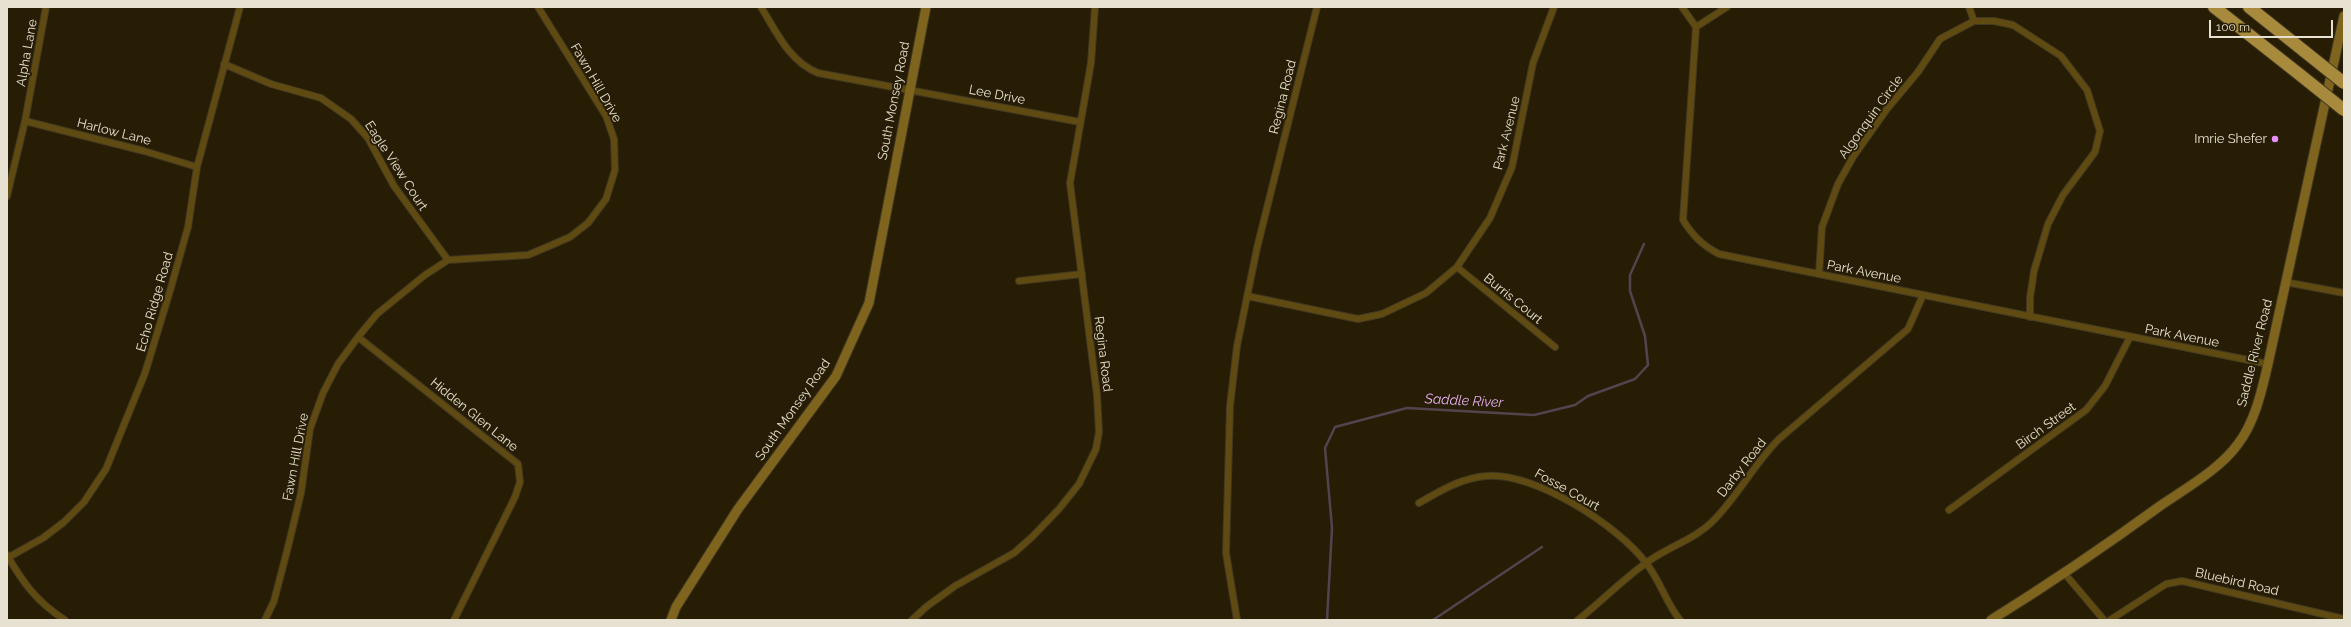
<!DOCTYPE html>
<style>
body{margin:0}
#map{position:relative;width:2351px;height:627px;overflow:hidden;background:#271d05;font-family:Raleway,sans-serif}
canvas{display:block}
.frame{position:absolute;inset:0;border:8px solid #e7e1d2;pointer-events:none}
.scale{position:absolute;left:2209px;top:20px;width:124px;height:18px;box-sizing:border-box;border:2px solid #e7e1d2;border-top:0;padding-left:5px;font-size:12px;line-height:14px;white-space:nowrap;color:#e7e1d2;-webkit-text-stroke:3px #271d05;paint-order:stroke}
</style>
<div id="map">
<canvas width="2351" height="627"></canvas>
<div class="frame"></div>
<div class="scale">100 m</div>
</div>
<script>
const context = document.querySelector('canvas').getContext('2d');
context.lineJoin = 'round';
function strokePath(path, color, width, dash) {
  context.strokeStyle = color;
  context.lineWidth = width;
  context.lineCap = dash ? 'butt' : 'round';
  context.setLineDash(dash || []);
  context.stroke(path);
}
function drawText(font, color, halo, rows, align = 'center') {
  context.font = font + ' Raleway,sans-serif';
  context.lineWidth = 4;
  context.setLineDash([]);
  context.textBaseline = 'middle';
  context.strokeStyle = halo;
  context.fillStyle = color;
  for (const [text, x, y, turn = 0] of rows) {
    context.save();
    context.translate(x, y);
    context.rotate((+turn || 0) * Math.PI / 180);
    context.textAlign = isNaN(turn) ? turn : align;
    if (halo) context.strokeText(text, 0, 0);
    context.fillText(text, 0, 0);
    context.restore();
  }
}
const stream = new Path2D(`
 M1327,620l5,-92 -7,-80 10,-21 72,-19 127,7 41,-10 13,-9 47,-17 13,-14 -3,-29 -15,-45v-16l14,-31
 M1433,620l109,-73`);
const street = new Path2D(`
 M761,7c16,26 28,54 57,66l262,49
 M1682,7l14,20 -13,193c10,16 19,25 36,34l549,110
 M1969,7l5,14
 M1696,27l31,-20
 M224,64l47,20 50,14 30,21 17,19 26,48 54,74
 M25,121l119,30 53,16
 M7,196l18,-75 21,-114
 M1457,267l98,80
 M1819,274l3,-47 16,-43 15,-27 34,-48 31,-37 22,-33 34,-18h20l19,4 48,31 26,34 13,41 -5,21 -32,43 -15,29 -14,47 -4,27v19
 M1019,281l63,-7
 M2285,282l59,11
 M1247,296l111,23 24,-5 44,-21 31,-26 33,-49 22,-51 21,-104 21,-56
 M358,337l160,127 2,18 -5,15 -61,123
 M1419,503c21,-12 42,-25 67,-27 47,-5 133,50 160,87 14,17 20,40 34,57
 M1949,510l137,-100 19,-24 25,-49
 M7,555c16,28 30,47 58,65
 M9,557l34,-19 21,-16 20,-20 22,-33 39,-96 25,-82 18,-64 9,-60 43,-160
 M2065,574l39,46
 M265,620l9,-19 13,-50 14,-58 9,-64 13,-36 15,-29 20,-27 19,-23 48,-39 23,-15 80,-5 19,-8 23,-10 18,-14 18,-24 9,-29 -1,-31 -8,-23 -68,-109
 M912,620l14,-13 29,-21 59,-33 18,-16 27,-28 20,-25 17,-35 3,-17 -2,-37 -27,-212 21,-120 4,-56
 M1237,620l-11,-67 4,-147 7,-60 20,-98 60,-241
 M1578,620c23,-18 44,-40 68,-57 21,-16 48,-23 67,-42 25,-25 41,-57 66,-82l129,-110 15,-34
 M2110,620l56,-36 16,-3 162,38`);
const secondary = new Path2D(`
 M671,620l5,-13 62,-98 98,-133 33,-73 57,-296
 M1991,620c58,-36 114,-74 169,-114 26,-18 59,-36 78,-62 17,-22 24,-54 30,-80l76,-348`);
const highway = new Path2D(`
 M2214,7l85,67
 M2249,7l55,44`);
const highwayBridge = new Path2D(`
 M2304,51l40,32
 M2299,74l45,36`);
const markers = [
 [2275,139,4,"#e98efe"]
];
const streetNames = [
 ["Alpha Lane",27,53,-80],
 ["Fawn Hill Drive",596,83,60],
 ["Lee Drive",997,95,11],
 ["Regina Road",1283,97,-76],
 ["South Monsey Road",894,101,-79],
 ["Algonquin Circle",1871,117,-54],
 ["Harlow Lane",114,132,14],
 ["Park Avenue",1507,133,-76],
 ["Eagle View Court",396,166,57],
 ["Park Avenue",1864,272,11],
 ["Burris Court",1513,299,39],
 ["Echo Ridge Road",155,302,-74],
 ["Park Avenue",2182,336,11],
 ["Saddle River Road",2255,353,-76],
 ["Regina Road",1103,354,83],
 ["South Monsey Road",793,410,-55],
 ["Hidden Glen Lane",474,415,39],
 ["Birch Street",2046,426,-36],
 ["Fawn Hill Drive",296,457,-79],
 ["Darby Road",1742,468,-52],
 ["Fosse Court",1567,490,29],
 ["Bluebird Road",2237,582,13]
];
const poiNames = [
 ["Imrie Shefer",2267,139]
];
const waterNames = [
 ["Saddle River",1464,401,3]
];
strokePath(stream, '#51444f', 2.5);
strokePath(street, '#423822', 8);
strokePath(secondary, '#423822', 11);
strokePath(highway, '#423822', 14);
strokePath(street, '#5f4b12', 6);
strokePath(secondary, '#7e641d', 9);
strokePath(highway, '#a88a3d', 12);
strokePath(highwayBridge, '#423822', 14, []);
strokePath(highwayBridge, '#a88a3d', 12);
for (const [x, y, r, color] of markers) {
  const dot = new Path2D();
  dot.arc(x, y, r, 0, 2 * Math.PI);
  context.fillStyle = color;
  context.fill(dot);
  strokePath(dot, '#271d05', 1.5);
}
drawText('13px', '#e7e1d2', '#271d05', streetNames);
drawText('13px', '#e7e1d2', '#271d05', poiNames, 'right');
drawText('italic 14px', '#e8b0f5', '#271d05', waterNames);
</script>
